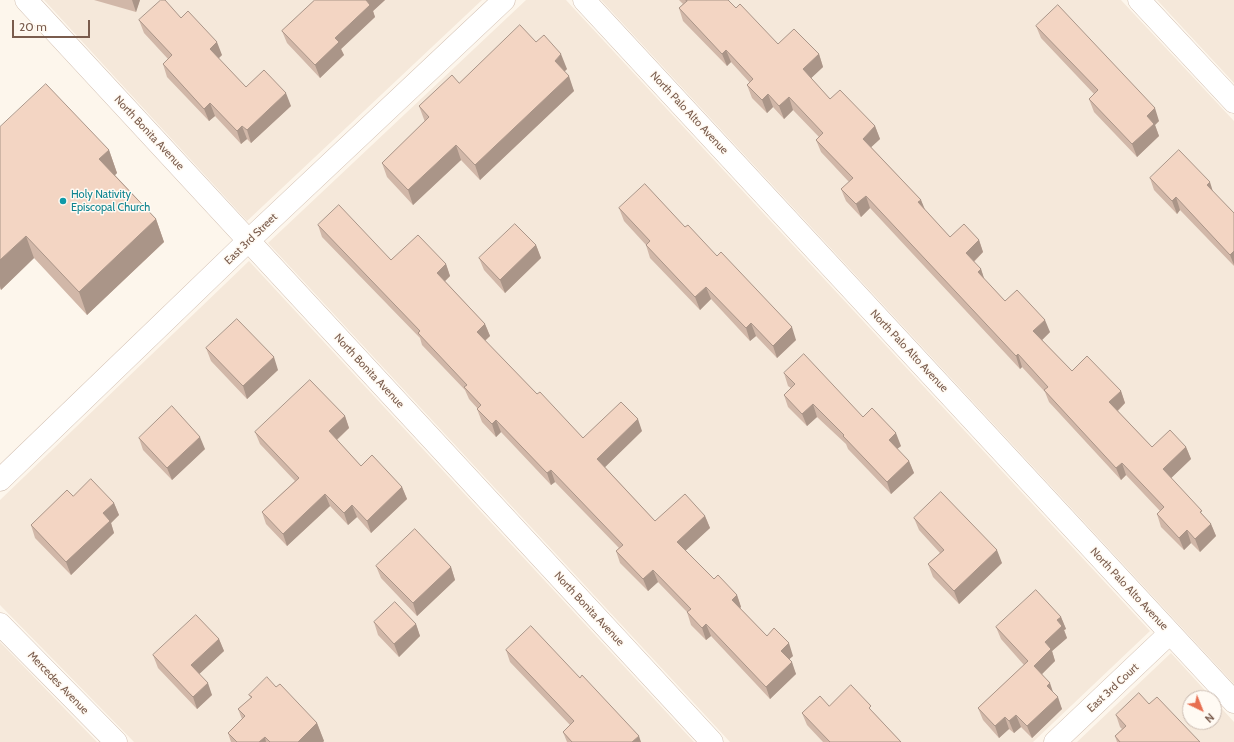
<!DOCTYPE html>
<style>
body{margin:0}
#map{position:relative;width:1234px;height:742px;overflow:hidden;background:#fdf6ec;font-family:Cabin,sans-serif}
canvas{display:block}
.north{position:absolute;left:1182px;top:690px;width:40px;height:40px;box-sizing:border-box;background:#fffaf3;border:1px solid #cabbb1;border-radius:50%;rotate:137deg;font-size:11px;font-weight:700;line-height:16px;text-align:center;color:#7a5c4d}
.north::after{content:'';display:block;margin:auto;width:14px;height:18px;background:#e76f51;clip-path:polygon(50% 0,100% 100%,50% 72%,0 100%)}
.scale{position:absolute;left:12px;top:20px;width:78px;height:18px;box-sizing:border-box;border:2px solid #7a5c4d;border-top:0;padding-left:5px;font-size:12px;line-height:14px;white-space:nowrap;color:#7a5c4d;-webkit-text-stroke:3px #fffaf3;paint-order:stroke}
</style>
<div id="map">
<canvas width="1234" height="742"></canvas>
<div class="north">N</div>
<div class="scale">20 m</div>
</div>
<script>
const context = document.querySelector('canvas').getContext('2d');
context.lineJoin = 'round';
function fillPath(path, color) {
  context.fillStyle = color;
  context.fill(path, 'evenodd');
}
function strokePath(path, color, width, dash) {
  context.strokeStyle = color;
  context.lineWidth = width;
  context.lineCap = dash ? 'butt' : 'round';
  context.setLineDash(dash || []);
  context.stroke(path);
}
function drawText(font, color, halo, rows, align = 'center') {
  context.font = font + ' Cabin,sans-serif';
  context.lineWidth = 3;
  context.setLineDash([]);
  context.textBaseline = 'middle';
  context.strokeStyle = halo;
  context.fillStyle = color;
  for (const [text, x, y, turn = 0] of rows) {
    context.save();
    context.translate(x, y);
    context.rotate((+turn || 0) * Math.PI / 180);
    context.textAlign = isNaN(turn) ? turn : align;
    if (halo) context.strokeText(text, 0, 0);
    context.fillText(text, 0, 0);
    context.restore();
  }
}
const residential = new Path2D(`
 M44,0h438l-235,221z
 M526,0h40l584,631 -117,111h-303l-462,-499z
 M601,0h520l113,121v563z
 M1157,0h77v83z
 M249,261l445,481h-560l-134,-137v-105z
 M0,642l97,100h-97z
 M1171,653l41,45h-22v24h24v-22l20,22v20h-157z`);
const street = new Path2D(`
 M26,0l686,742
 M584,0l650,702
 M1139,0l95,102
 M0,480l248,-239 256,-241
 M0,624l116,118
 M1055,742l115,-109`);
const wall = new Path2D(`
 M94,0h46l-4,12z
 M315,0h70l-12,11 2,6 -34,32 3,6 -24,23 -33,-35 -5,-12z
 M679,0h49l8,8 42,36 41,10 4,13 -12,11 19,21 45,27 5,13 -9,8 50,53 3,9 26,28 29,3 4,12 -9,10 7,7 3,10 21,22 45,31 -8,8 30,31 49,20 4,12 -7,8 34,36h34l5,12 -20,19 40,46 5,12 -16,16 -9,-9 -7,7 -23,-23 -4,-13 3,-3 -34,-36 -5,5 -72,-78 -4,-10 -23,-25 -2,2 -150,-161 -9,9 -15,-16 -5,-12 8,-7 -28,-30 -5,-12 3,-3 -26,-27 -9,9 -11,-12 -6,6 -15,-15 -5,-13 3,-2 -19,-21 -4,4 -44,-45 -4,-13 4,-4z
 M181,18l41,37 -4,3 28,29 45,19 -40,37 -4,-4 -6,5 -26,-28 -6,5 -42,-44 -4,-13 5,-5 -24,-26 -5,-13z
 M1036,26l123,95 -4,4 4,11 -22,21 -43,-45 -5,-13 5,-5 -53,-56z
 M536,42l31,27 -3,2 10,20 -94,89 -19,-20 -48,45 -26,-28 -5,-14 43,-41 -6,-16 40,-23z
 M0,127l109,23 8,23 -2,2 41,44 8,23 -77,73 -53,-57 -33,32 -1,-2z
 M1150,178l63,14 21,21v53l-54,-56 -3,4 -23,-24z
 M619,208l66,19 111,113 -19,18 -21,-22 -6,5 -39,-42 -11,11 -50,-52 -4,-13 -22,-24z
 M318,225l73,35 55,4 4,12 -5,5 40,43 5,12 -5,5 52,53 46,44 59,-7 -37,36 50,54 50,-5 5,12 -25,22 29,29 23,16 4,12 -1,1 27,28 26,20 -4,3 7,15 -26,25 -59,-63 -5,4 -15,-15 -4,-13 -29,-30 -10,9 -28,-28 -4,-12 3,-3 -64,-66 -4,3 -50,-53 -5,5 -14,-15 -5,-13h1l-9,-10 -4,-9 -43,-45 -2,-7 -98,-101z
 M536,245l5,13 -36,35 -21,-23 -5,-12z
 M206,348l72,22 -31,29 -36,-38z
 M784,373l79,44 38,29 -4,3 12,12 5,12 -23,21 -43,-45 -2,-5 -29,-27 -10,9 -19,-19 -4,-12 7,-7 -3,-2z
 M345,416l4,12 -12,12 24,26 41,21 5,12 -36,34 -14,-16 -9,8 -18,-19 -43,40 -21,-22 -4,-12 33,-31 -35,-37 -5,-12z
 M139,438l66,11 -33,31 -29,-30z
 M73,496l41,7 5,12 -8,8 3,10 -43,42 -36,-37 -4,-13z
 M914,518l88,45 -43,41 -26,-27 -5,-13 12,-11 -21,-23z
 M376,566l75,1 4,13 -38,36 -36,-38z
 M1061,617l5,12 -2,1 3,8 -15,13 3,10 -13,13 11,18 9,17 -30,29 -11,-11 -7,6 -5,-4 -10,9 -16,-18 -5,-12 46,-43 -23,-26 -5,-12z
 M374,622l42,2 4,12 -21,21 -21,-22z
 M219,639l5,12 -25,23 13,21 -15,14 -39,-41 -5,-13z
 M506,650l135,92h-74l-4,-10 7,-7 -60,-63z
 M276,687l41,36 7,18 -1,1h-92l-3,-9 14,-14 -4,-10 13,-11 -2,-3z
 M1149,704l51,38h-83l-2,-6 7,-7 -2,-2 -4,-12z
 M829,706l44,6 28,30h-78l-16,-17 -5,-12z`);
const shadedWall = new Path2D(`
 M132,0h8l-4,12z
 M366,0h19l-12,11 2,6 -34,32 3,6 -24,23 -5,-13 20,-27z
 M217,42l5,13 -7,7 -5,-13z
 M726,50l5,12 -4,4 -5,-12z
 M561,54l6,15 -7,7 -5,-15z
 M819,54l4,13 -16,15 -4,-13z
 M569,76l5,15 -94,89 -5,-15z
 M286,93l5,13 -40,37 -4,-13z
 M768,94l5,13 -6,6 -5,-13z
 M789,97l4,13 -9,9 -5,-13z
 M210,103l5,13 -6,5 -5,-12z
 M1155,108l4,13 -4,4 4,11 -22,21 -5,-13 15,-28z
 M242,126l5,13 -6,5 -4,-13z
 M875,126l5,13 -13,12 -4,-12z
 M456,145l5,15 -48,45 -5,-15z
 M109,150l8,23 -9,9 -9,-23z
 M1210,182l4,13 -7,-10z
 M866,196l4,12 -9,9 -5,-13z
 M1176,197l4,13 -3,4 -5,-13z
 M921,200l5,12 -8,-10z
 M156,219l8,23 -77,73 -8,-23z
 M26,236l8,22 -33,32 -1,-4v-26z
 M979,240l4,12 -13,13 -4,-12z
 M536,245l5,13 -36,35 -5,-13z
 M1234,251v14l-4,-10z
 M446,264l4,12 -9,9 -4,-12z
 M981,269l4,12 -7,-9z
 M706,287l5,12 -11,11 -5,-13z
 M1045,320l5,12 -12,12 -5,-13z
 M751,323l5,13 -6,5 -4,-13z
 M485,324l5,12 -9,8 -4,-12z
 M792,327l4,13 -19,18 -4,-12z
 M1018,354l4,13 -2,2 -4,-13z
 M274,357l4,13 -31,29 -4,-13z
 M1121,391l4,12 -11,11 -5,-12z
 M813,404l4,13 -10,9 -5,-12z
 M345,416l4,12 -16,15 -4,-12z
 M638,419l4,12 -41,40 -4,-12z
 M496,420l5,12 -5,5 -4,-13z
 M896,433l5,13 -8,6 -4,-12z
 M200,437l5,12 -33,31 -5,-12z
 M1186,447l5,12 -24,23 -4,-13z
 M909,461l5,12 -23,21 -4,-12z
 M1122,463l4,12 -5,5 -5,-12z
 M551,470l4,12 -4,3 -4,-12z
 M402,487l5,12 -36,34 -4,-12z
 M325,494l5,12 -43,40 -4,-12z
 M114,503l5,12 -8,8 3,10 -43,42 -5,-13 37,-49z
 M352,505l5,12 -9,8 -4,-12z
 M705,516l5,12 -28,26 -5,-12z
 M1211,524l5,12 -16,16 -5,-13z
 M1187,530l4,13 -7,7 -5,-12z
 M997,550l5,13 -43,41 -5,-13z
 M451,567l4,13 -38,36 -4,-13z
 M653,570l5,12 -10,9 -5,-12z
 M737,595l4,12 -5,5 -4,-12z
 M1061,617l5,12 -2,1 3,8 -15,13 3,10 -17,17 -4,-12 11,-24 12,-22z
 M416,624l4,12 -21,21 -5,-13z
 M706,624l5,12 -5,4 -4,-12z
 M219,639l5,12 -29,27 -4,-13z
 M789,643l4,13 -8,7 -4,-12z
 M792,662l4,12 -26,25 -4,-12z
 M208,683l4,12 -15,14 -4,-12z
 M1050,683l4,12 -7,-9z
 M1058,697l4,12 -30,29 -5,-12z
 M1016,715l5,12 -7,6 -5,-12z
 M1005,717l4,12 -10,9 -4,-12z
 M317,723l7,18 -1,1h-25z
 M639,736l2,6h-9z
 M265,737l1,5h-7z`);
const building = new Path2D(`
 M161,0h4l16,18 7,-7 29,31 -7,7 36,38 18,-17 22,23 -39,37 -5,-4 -5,5 -27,-28 -6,6 -41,-45 9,-9 -33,-35z
 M315,0h52h-1l4,5 -35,33 4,4 -24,23 -33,-34z
 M686,0h42l8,8 4,-4 38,40 16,-15 25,25 -16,15 27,30 10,-9 35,36 -12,13 58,61 -3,2 32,35 14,-13 15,16 -13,13 15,16 -3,3 27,29 12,-11 28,30 -12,11 39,40 15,-15 34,35 -12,11 43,45 18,-17 16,17 -23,22 39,42 -2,1 11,12 -16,15 -8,-9 -8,8 -22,-24 7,-7 -42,-44 -6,5 -72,-78 4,-3 -30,-33 -2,2 -150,-160 -10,8 -15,-15 12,-11 -37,-38 7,-7 -34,-36 -10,9 -11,-12 -6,6 -15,-15 6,-6 -27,-29 -4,4 -43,-46 8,-7z
 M1058,5l97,103 -8,8 7,8 -22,20 -43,-45 9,-9 -62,-64z
 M520,25l16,17 8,-7 17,19 -6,7 14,15 -94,89 -19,-20 -48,45 -26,-27 47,-46 -10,-11 33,-31 7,8z
 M46,84l63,66 -10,9 57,60 -77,73 -53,-56 -26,24v-133z
 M1179,150l31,32 -3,3 27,28v38l-4,4 -54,-58 -4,4 -22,-23z
 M645,184l40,43 3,-2 29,31 4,-4 71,75 -19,19 -22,-23 -5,5 -40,-41 -11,10 -49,-52 4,-4 -31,-33z
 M339,205l52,55 27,-25 28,29 -9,9 48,51 -8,8 60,62 3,-2 43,46 38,-36 17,17 -41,40 58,62 30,-27 20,22 -28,26 37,37 4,-4 19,20 -5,5 35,36 7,-8 15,15 -8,8 11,11 -26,25 -60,-63 -4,4 -15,-16 4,-3 -38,-39 -10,9 -27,-28 7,-6 -72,-75 -4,3 -51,-53 -4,4 -15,-15 4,-4 -17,-18 3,-2 -49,-52 2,-2 -102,-106z
 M515,224l21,21 -36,35 -21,-22z
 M237,319l37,38 -31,29 -37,-38z
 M804,354l59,63 9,-9 24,25 -7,7 20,21 -22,21 -44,-46 1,-1 -31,-31 -11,10 -18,-19 11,-11 -11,-11z
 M310,380l35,36 -16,15 32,35 11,-11 30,32 -35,34 -15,-16 -8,8 -19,-19 -42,40 -21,-22 37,-34 -44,-46z
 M172,406l28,31 -33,31 -28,-30z
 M91,479l23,24 -11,10 7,8 -44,41 -35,-37 36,-35 6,6z
 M941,492l56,58 -43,41 -26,-27 16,-14 -30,-32z
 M415,529l36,38 -38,36 -37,-37z
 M1036,590l25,27 -4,3 5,6 -17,16 6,7 -17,17 16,17 -3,3 11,11 -31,29 -11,-11 -7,6 -4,-4 -10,9 -17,-18 50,-47 -32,-34z
 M395,602l21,22 -22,20 -20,-22z
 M196,615l23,24 -28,26 17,18 -15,14 -40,-42z
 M531,626l49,52 2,-3 57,61 -7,6h-60l-9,-10 11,-11 -68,-71z
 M267,677l9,10 4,-3 37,39 -19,19h-28l-5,-5 -6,5h-22l-9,-9 17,-17 -7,-7 14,-12 -3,-2z
 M851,685l20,21 -2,2 32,34h-71l-28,-29 18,-17 9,10z
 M1139,693l10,11 8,-7 43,45h-80l-5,-6 11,-10 -10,-11z`);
const markers = [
 [63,201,4,"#0f9aa8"]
];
const streetNames = [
 ["North Palo Alto Avenue",689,113,47],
 ["North Bonita Avenue",149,133,47],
 ["East 3rd Street",251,239,-44],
 ["North Palo Alto Avenue",909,351,47],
 ["North Bonita Avenue",369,371,47],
 ["North Palo Alto Avenue",1129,589,47],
 ["North Bonita Avenue",589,609,47],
 ["Mercedes Avenue",58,683,46],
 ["East 3rd Court",1113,688,-43]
];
const cultureNames = [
 ["Holy Nativity",71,195],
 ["Episcopal Church",71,208]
];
fillPath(residential, '#f5e8da');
strokePath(street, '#d1beb0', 23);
strokePath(street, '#fff', 22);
fillPath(wall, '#d1b7a8');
fillPath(shadedWall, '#aa9588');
fillPath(building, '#f3d5c3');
strokePath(building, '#aa9588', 1);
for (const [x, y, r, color] of markers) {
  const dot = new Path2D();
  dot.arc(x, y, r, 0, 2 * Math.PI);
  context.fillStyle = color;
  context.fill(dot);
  strokePath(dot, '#fffaf3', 1.5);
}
drawText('11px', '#7a5c4d', '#fffaf3', streetNames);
drawText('11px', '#0d838f', '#fffaf3', cultureNames, 'left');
</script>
